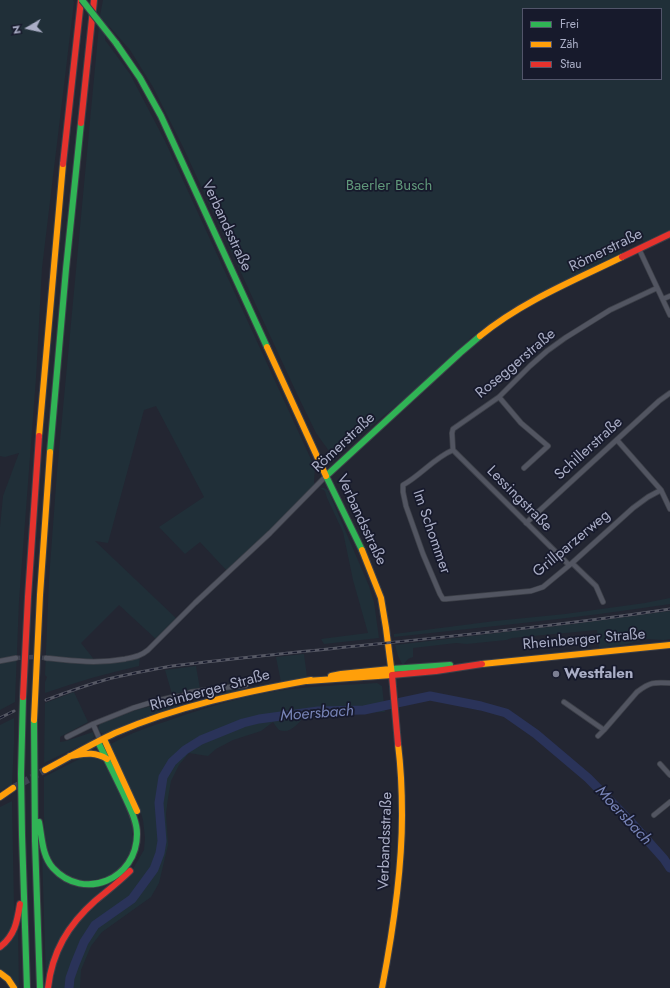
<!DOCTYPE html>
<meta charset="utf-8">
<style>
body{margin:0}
#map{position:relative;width:670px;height:988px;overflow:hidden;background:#232632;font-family:Jost,sans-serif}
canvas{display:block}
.legend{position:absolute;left:522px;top:8px;width:140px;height:72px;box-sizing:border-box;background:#171a2c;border:1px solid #52556a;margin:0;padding:5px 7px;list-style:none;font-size:12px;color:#aaaec6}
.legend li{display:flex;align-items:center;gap:8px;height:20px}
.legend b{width:20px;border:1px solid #52556a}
.north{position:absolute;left:8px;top:8px;width:40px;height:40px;-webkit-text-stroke:3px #171a2c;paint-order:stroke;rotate:261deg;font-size:11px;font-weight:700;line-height:16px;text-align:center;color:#aaaec6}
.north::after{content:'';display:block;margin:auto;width:14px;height:18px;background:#aaaec6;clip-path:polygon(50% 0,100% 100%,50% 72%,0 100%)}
</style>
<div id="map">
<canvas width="670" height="988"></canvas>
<ul class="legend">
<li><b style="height:5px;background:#30b455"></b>Frei</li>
<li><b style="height:5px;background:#ff9f0a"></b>Zäh</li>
<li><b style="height:5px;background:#e5322d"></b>Stau</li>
</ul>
<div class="north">N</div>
</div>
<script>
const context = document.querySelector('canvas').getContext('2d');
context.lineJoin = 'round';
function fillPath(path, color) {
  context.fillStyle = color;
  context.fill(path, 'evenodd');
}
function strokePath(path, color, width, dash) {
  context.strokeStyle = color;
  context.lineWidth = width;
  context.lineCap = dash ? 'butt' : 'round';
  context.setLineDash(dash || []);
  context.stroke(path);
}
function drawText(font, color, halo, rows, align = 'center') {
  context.font = font + ' Jost,sans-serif';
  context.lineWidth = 3.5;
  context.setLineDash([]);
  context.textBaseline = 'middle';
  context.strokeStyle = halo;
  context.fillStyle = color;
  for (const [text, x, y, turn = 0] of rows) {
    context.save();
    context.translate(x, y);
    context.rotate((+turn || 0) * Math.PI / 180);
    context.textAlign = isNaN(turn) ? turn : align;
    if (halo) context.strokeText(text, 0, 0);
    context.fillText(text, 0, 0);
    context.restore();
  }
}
const green = new Path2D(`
 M0,0h73l1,2 -32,266 -6,110 -17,223 -4,101 -15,8v-183l3,-31 16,-43 -14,4 -5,-1z
 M103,0h567v230l-26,13 -3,-8 -21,10 3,8 -112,56 -37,26 -68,63 -67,54 -10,-1 -13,-18 -19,-39 -114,-247 -30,-60 -23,-37 -21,-24 -3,4 -7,-9zM523,9h138v70h-138z
 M99,25l6,7v8l25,34 35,67 150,327 -1,14 2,4 -88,86 -28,-30 -15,12 -26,-27 45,-30 -48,-91 -12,4 -36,133 -13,-2 83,79 -21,20 -38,-35 -38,38 15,19 44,-7 -1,11c-32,7 -63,16 -94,27v-11l2,-5 -2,-2 4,-96 8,-107z
 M320,488h4l4,2 41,96 5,16 5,36 -55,6 -3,-5 47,-6 -15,-53 -10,-48 -16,-34 -2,-7z
 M670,598v6c-92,14 -184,23 -276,33v-3l101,-13 70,-7 80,-11z
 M670,611v28l-6,1 -17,-1 -7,1 -16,5 -25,3 -2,-18 -85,8 -6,2 -39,4 -11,-1 -43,5v9l-5,2 -4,5h-2l-4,-8 -3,-11 179,-21z
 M304,654l3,23 -26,5 -5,-25z
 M196,666l4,23 -28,5 -7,-24z
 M377,683l5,3 3,26 -80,3c-5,7 -15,20 -26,15 -2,-2 -4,-5 -6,-8l-12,9 -28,9 -17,9 -8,7 -19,-3 -10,12 -8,16 -3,17 -2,16 2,31 -9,38 -8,14 -49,35 -11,14 -10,24 -1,18h-28l2,-15 5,-18 8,-17 13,-18 47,-41 17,-29 1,-12 -2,-18 -3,-10 -28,-61 -1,-5c19,-11 41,-18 62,-25 34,-12 69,-22 104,-28 33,-5 67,-6 100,-8z
 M241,687l1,3 -41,8 -57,19 -41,17 -3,-2 -2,-4 2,-4 36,-14 42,-11 5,1c14,-10 41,-11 58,-13z
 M74,692l14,30 -28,15v5l6,-1 27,-9 1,5 -4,4 -46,22 1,-60z
 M14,718v26l-2,40 -12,7v-66z
 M92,756l10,4 27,50 3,16 1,16 -5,17 -11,13 -14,7 -15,3 -9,-1 -17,-8 -11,-14 -6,-13 -1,-29v-40l39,-20z
 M12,801l2,105v12l-5,16 -9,11v-138z
 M42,853l13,21 26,12 36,-7 -39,33 -32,68z
 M18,930l1,58h-3l-16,-16v-23z`);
const river = new Path2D(`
 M69,988l1,-10 5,-14 9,-22 11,-17 37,-26 22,-30 6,-16 2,-12 -3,-38 4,-26 9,-15 13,-12 16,-10 42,-17 16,-4 59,-8 46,-1 66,-14 51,10 25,7 30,21 52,44 43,44 33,37 6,9`);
const streetTunnel = new Path2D(`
 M16,658l17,-1 13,1`);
const primaryTunnel = new Path2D(`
 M13,788l32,-18`);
const street = new Path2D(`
 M639,249l31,66
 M663,299l7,-3
 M499,397l22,26 27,23 -24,22
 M617,440l44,50 9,19
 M453,450c-19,8 -32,25 -50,35v7l3,14 17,48 17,40 3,5h3l85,-8 12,-4 29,-24 61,-55 15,-11 13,-7
 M453,450l-1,-17 1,-4 46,-32 31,-31 17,-15 18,-13 45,-28 47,-22
 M453,450l116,115
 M526,523l133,-122 11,-8
 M572,563l24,23 7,16
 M46,658c27,3 51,6 79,1 9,-2 16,-3 23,-9l47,-47 75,-70 56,-57
 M0,661l16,-3
 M564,702l40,28 33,-38c13,-10 17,-10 33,-9
 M598,736l6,-6
 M67,737l26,-13
 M100,740l-7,-16 40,-16 23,-7 17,-4 9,-1 9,-4 55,-7
 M660,764l10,11
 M654,815l16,-13`);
const fast = new Path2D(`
 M116,43l24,35 21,38 106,231
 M50,452l16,-183 15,-146
 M362,550l-36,-74 134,-123 20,-17
 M391,669l59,-4
 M23,697l-2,77 1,61 5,153
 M34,720l1,121 5,147
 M39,822c3,15 3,34 14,46 31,34 84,11 84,-34 0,-13 -7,-26 -12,-37 -9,-19 -18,-37 -27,-55`);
const slow = new Path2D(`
 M480,336c41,-34 95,-56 142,-79
 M267,347l59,129
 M39,436l24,-272
 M482,664l188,-19
 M331,676l10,-2 50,-5
 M307,681l85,-6 -6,-47 -5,-30 -19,-48
 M34,720l6,-125 10,-143
 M104,739l33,72
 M70,756c14,-2 24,-5 37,3
 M45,770c23,-12 46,-26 70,-37 63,-27 129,-41 196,-53
 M0,797l13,-9
 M0,973l8,6 6,9
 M382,988c11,-57 20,-115 20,-173 0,-24 -1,-47 -4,-71`);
const jam = new Path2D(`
 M81,123l13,-123
 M63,164l18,-164
 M622,257l48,-23
 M23,697l5,-100 11,-161
 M398,744l-6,-69 44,-4 46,-7
 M0,947c15,-12 17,-25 20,-43
 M48,988c4,-36 20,-63 47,-87 12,-10 24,-19 35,-30`);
const rail = new Path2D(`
 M46,700c21,-8 41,-15 62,-21 21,-5 42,-9 64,-13 166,-20 333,-32 498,-57
 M0,718l14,-7`);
const fastBridge = new Path2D(`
 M82,0l34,43`);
const markers = [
 [556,674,4,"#7b7e92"]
];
const parkNames = [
 ["Baerler Busch",389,186]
];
const streetNames = [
 ["Verbandsstraße",226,226,65],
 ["Römerstraße",606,251,-26],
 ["Roseggerstraße",516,364,-40],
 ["Römerstraße",344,443,-43],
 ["Schillerstraße",589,449,-42],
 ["Lessingstraße",519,499,45],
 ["Verbandsstraße",361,520,65],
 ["Im Schommer",431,532,71],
 ["Grillparzerweg",572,544,-40],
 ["Rheinberger Straße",584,640,-5],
 ["Rheinberger Straße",210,691,-15],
 ["Verbandsstraße",386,841,-88]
];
const poiNames = [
 ["Westfalen",564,674]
];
const waterNames = [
 ["Moersbach",317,714,-4],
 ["Moersbach",623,816,47]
];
fillPath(green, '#202f38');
strokePath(river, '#2a3359', 9);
strokePath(streetTunnel, '#3e4150', 4.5, [4.5, 2]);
strokePath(primaryTunnel, '#3e4150', 7, [7, 3.5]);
strokePath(street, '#3d4049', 6);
strokePath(fast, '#3d4049', 8);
strokePath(slow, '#3d4049', 8);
strokePath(jam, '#3d4049', 8);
strokePath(street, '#525561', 4.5);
strokePath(fast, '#30b455', 6);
strokePath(slow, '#ff9f0a', 6);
strokePath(jam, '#e5322d', 6);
strokePath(rail, '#565864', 3);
strokePath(rail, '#171a2c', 1.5, [4.5]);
strokePath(fastBridge, '#3d4049', 8, []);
strokePath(fastBridge, '#30b455', 6);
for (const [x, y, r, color] of markers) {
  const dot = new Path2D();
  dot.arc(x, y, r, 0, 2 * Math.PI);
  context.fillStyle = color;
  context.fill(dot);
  strokePath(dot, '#171a2c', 1.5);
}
drawText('15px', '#60987a', '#171a2c', parkNames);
drawText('15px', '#aaaec6', '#171a2c', streetNames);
drawText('bold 15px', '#aaaec6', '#171a2c', poiNames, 'left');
drawText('italic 16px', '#7783b6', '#171a2c', waterNames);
</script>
